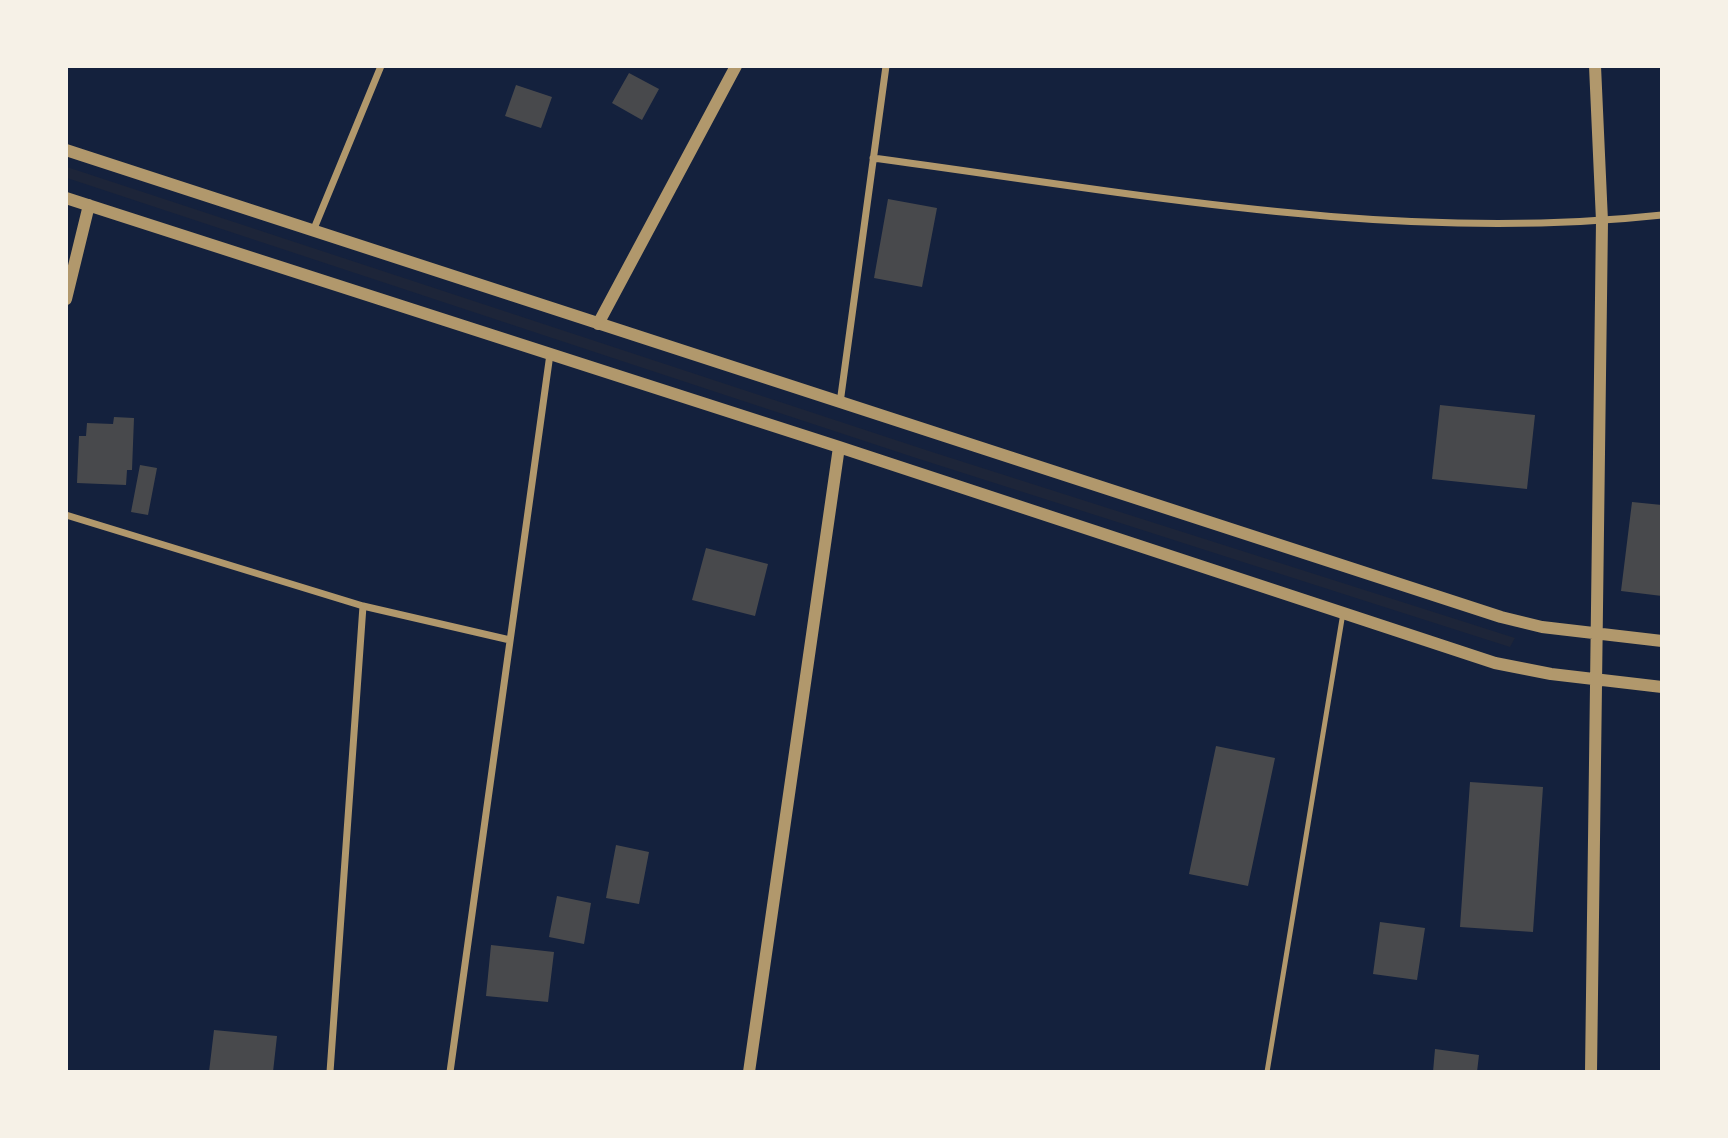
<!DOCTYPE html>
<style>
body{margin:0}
#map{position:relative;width:1728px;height:1138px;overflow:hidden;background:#14213d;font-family:"Space Grotesk",sans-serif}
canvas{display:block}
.frame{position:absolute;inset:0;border:68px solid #f6f1e7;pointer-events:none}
</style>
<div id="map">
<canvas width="1728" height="1138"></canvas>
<div class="frame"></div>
</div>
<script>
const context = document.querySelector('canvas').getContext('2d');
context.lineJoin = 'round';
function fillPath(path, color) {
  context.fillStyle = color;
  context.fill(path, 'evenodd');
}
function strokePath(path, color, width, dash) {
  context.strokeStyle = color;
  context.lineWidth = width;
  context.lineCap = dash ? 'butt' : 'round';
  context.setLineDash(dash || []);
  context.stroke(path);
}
const green = new Path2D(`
 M67,167l862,284 586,187 -5,9 -594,-189 -849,-280z`);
const building = new Path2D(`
 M629,73l30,16 -17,31 -30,-17z
 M516,85l36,12 -11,31 -36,-12z
 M888,199l49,9 -15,79 -48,-9z
 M1440,405l95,10 -8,74 -95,-10z
 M114,417l20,1 -2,52h-5l-1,15 -49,-2 2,-47h7l1,-13 26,1z
 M140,465l17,3 -9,47 -17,-3z
 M1632,502l30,3v91l-41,-5z
 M706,548l62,16 -13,52 -63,-16z
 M1216,746l59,12 -27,128 -59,-12z
 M1470,782l73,5 -10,145 -73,-5z
 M616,845l33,7 -10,52 -33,-6z
 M557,896l34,7 -7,41 -35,-7z
 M1380,922l45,6 -8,52 -44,-6z
 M491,945l63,7 -6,50 -62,-6z
 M214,1030l63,6 -4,36h-64z
 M1435,1049l44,6 -2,17h-44z`);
const service = new Path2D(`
 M1267,1072l76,-459`);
const minor = new Path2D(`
 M873,158c261,35 525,86 789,57
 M313,231l68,-165
 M840,403l46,-337
 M66,515l297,91 147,34
 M330,1072l33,-466
 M450,1072l100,-718`);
const tertiary = new Path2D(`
 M66,150l1435,467 41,10 120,14
 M66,198l773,249 656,216 56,11 111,13
 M66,299l23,-94
 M598,324l138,-258
 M749,1072l90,-625
 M1591,1072l11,-851 -7,-155`);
fillPath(green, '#1d2539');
fillPath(building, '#48494c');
strokePath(service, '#b1986c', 5);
strokePath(minor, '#b1986c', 7);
strokePath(tertiary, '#b1986c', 12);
</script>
